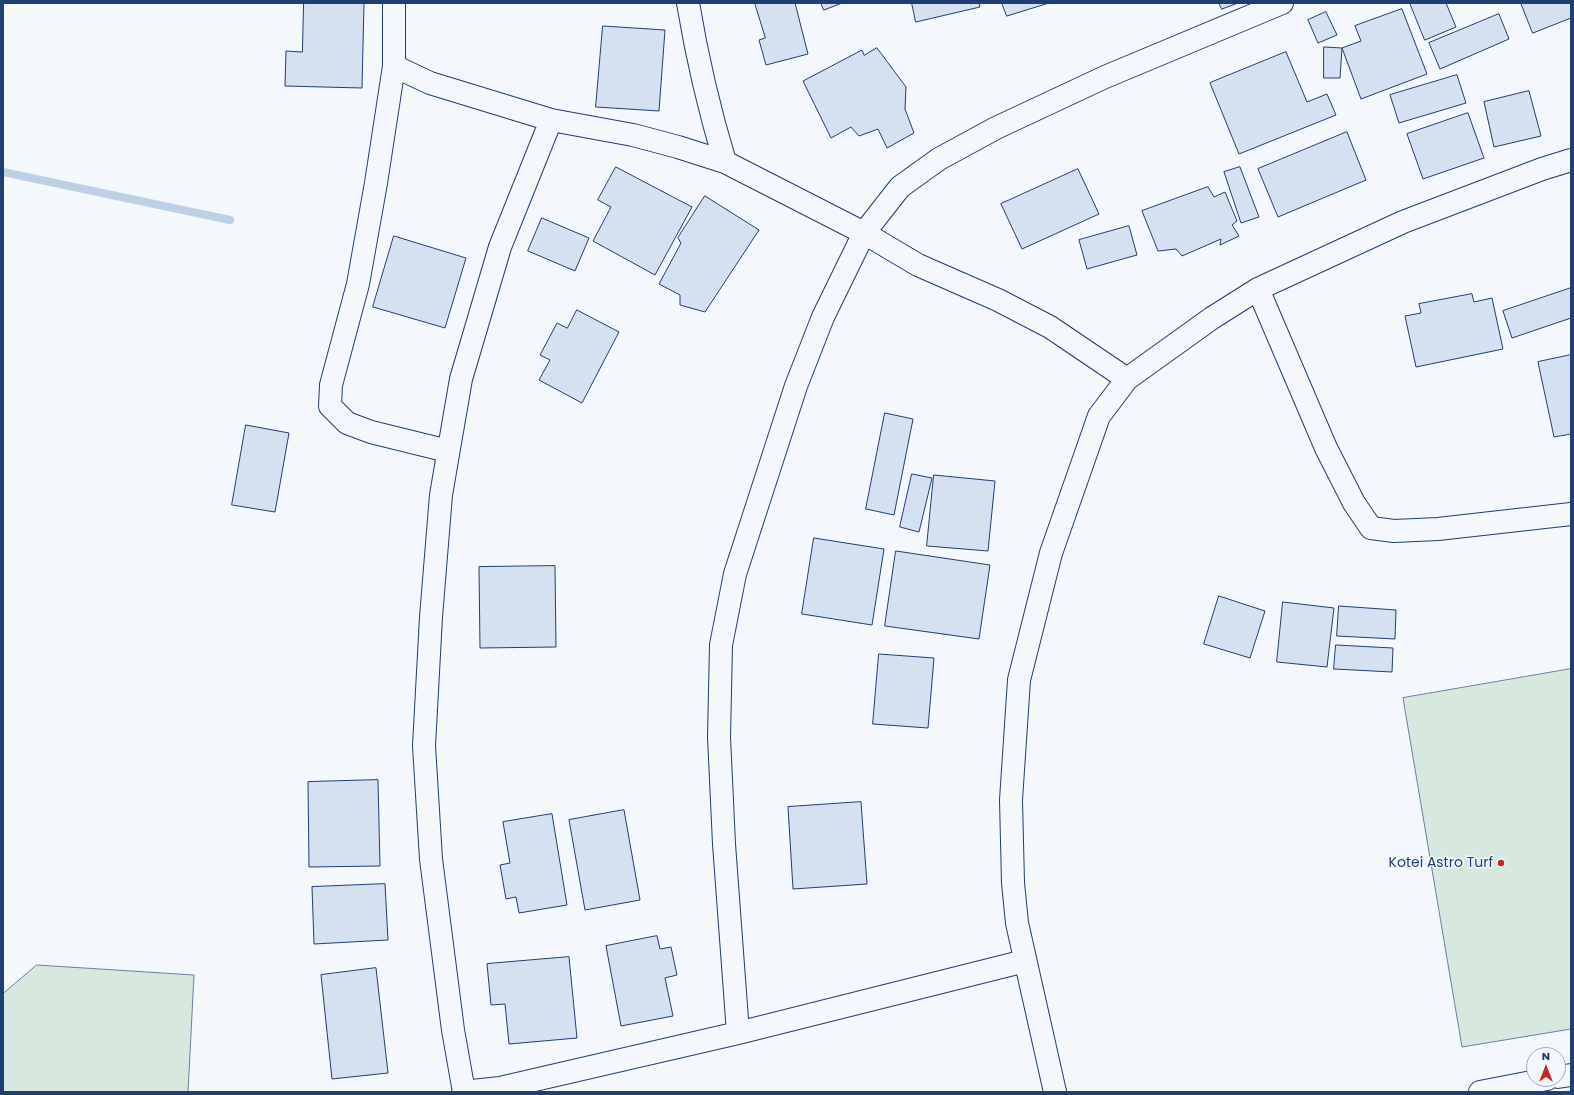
<!DOCTYPE html>
<style>
body{margin:0}
#map{position:relative;width:1574px;height:1095px;overflow:hidden;background:#f4f7fb;font-family:Poppins,sans-serif}
canvas{display:block}
.frame{position:absolute;inset:0;border:4px solid #1d3f73;pointer-events:none}
.north{position:absolute;left:1526px;top:1047px;width:40px;height:40px;box-sizing:border-box;background:#f4f7fb;border:1px solid #9eadc5;border-radius:50%;rotate:0deg;font-size:11px;font-weight:700;line-height:16px;text-align:center;color:#1d3f73}
.north::after{content:'';display:block;margin:auto;width:14px;height:18px;background:#c62828;clip-path:polygon(50% 0,100% 100%,50% 72%,0 100%)}
</style>
<div id="map">
<canvas width="1574" height="1095"></canvas>
<div class="frame"></div>
<div class="north">N</div>
</div>
<script>
const context = document.querySelector('canvas').getContext('2d');
context.lineJoin = 'round';
function fillPath(path, color) {
  context.fillStyle = color;
  context.fill(path, 'evenodd');
}
function strokePath(path, color, width, dash) {
  context.strokeStyle = color;
  context.lineWidth = width;
  context.lineCap = dash ? 'butt' : 'round';
  context.setLineDash(dash || []);
  context.stroke(path);
}
function drawText(font, color, halo, rows, align = 'center') {
  context.font = font + ' Poppins,sans-serif';
  context.lineWidth = 3;
  context.setLineDash([]);
  context.textBaseline = 'middle';
  context.strokeStyle = halo;
  context.fillStyle = color;
  for (const [text, x, y, turn = 0] of rows) {
    context.save();
    context.translate(x, y);
    context.rotate((+turn || 0) * Math.PI / 180);
    context.textAlign = isNaN(turn) ? turn : align;
    if (halo) context.strokeText(text, 0, 0);
    context.fillText(text, 0, 0);
    context.restore();
  }
}
const green = new Path2D(`
 M1571,669v360l-109,18 -59,-349z
 M37,965l157,10 -6,117h-185v-98z`);
const stream = new Path2D(`
 M3,172l227,48`);
const building = new Path2D(`
 M304,3h60l-2,85 -77,-2 1,-35 16,1z
 M755,3h40l13,51 -42,11 -7,-25 6,-2z
 M821,3h21l-18,7z
 M912,3h67l1,4 -64,15z
 M1002,3h47l-42,13z
 M1219,3h19l-16,6z
 M1410,3h36l10,24 -31,13z
 M1521,3h50v15l-38,15z
 M1402,9l25,65 -66,25 -19,-51 19,-7 -6,-15z
 M1326,12l11,23 -19,8 -10,-23z
 M1499,14l10,25 -69,30 -11,-26z
 M603,26l62,4 -6,81 -63,-4z
 M1324,47l18,1 -2,30h-16z
 M877,48l29,39 -1,22 9,24 -27,15 -9,-19 -19,7 -8,-9 -20,11 -28,-57 59,-31 2,5z
 M1286,52l21,50 20,-8 9,21 -97,39 -29,-71z
 M1457,75l9,28 -67,20 -9,-28z
 M1529,91l12,45 -47,11 -10,-45z
 M1468,113l16,45 -61,21 -16,-45z
 M1347,132l19,48 -88,37 -20,-48z
 M616,167l76,40 -37,68 -62,-34 18,-34 -13,-7z
 M1240,167l19,50 -18,6 -17,-51z
 M1078,169l21,45 -77,35 -21,-45z
 M1208,187l6,10 11,-5 12,29 -5,4 7,11 -19,9 1,-6 -39,17 -6,-7 -18,2 -16,-40z
 M705,196l54,34 -54,82 -25,-7v-10l-21,-11 22,-41 -3,-5z
 M542,218l47,20 -14,33 -47,-20z
 M1129,226l8,29 -50,14 -8,-29z
 M394,236l72,22 -21,70 -72,-21z
 M1571,288v30l-59,20 -9,-27z
 M1472,294l2,8 18,-4 11,51 -87,18 -11,-51 16,-3 -2,-9z
 M577,310l42,22 -37,71 -43,-23 11,-20 -10,-5 17,-32 10,5z
 M1571,355v79l-17,3 -16,-75z
 M885,413l28,6 -19,96 -28,-6z
 M246,425l43,8 -14,79 -43,-7z
 M912,474l20,4 -13,54 -19,-5z
 M934,475l61,6 -7,70 -61,-5z
 M814,538l70,11 -12,76 -70,-11z
 M896,551l94,14 -11,74 -94,-13z
 M555,566l1,81 -76,1 -1,-81z
 M1219,596l46,15 -15,47 -46,-14z
 M1283,602l51,6 -7,59 -50,-5z
 M1339,606l57,4 -1,29 -58,-3z
 M1336,645l57,3 -1,24 -58,-3z
 M879,654l55,4 -6,70 -55,-4z
 M378,780l2,86 -71,1 -1,-85z
 M861,802l6,82 -74,5 -5,-82z
 M624,810l16,90 -55,10 -16,-90z
 M552,814l15,91 -48,8 -3,-16 -10,2 -6,-34 10,-2 -7,-41z
 M385,884l3,56 -74,4 -2,-57z
 M657,936l3,13 11,-2 6,28 -12,3 8,38 -52,10 -15,-80z
 M569,957l8,81 -68,6 -4,-40 -14,1 -4,-41z
 M376,968l12,105 -56,6 -11,-104z`);
const minor = new Path2D(`
 M394,3v63l-18,117 -18,101 -27,101 -1,21 17,17 24,9 77,19
 M688,3c9,54 21,106 37,159
 M394,66l36,17 121,37 82,15 45,12 47,15 139,71 54,32 80,35 52,27 77,52
 M1258,289l68,159 28,55 17,25 23,3 44,-2 133,-15
 M738,1033l-14,-189 -5,-107 2,-92 14,-71 61,-188 27,-69 41,-84 36,-46 39,-28 57,-31 109,-51 177,-74
 M463,1092l37,-4 238,-55 287,-72
 M464,1092l-11,-62 -22,-171 -7,-113 7,-129 10,-122 20,-116 39,-132 51,-127
 M1055,1092l-38,-169 -4,-40 -2,-83 8,-120 32,-127 48,-137 28,-37 85,-61 46,-29 145,-67 139,-53 29,-9`);
const tertiary = new Path2D(`
 M1558,1077l13,-2
 M1480,1092l67,-13`);
const markers = [
 [1501,863,4,"#c62828"]
];
const poiNames = [
 ["Kotei Astro Turf",1493,863]
];
fillPath(green, '#d7e8df');
strokePath(green, '#687fa3', 1);
strokePath(stream, '#bed0e5', 8);
fillPath(building, '#d5e0f0');
strokePath(building, '#1d3f73', 1);
strokePath(minor, '#1d3f73', 24);
strokePath(tertiary, '#1d3f73', 24);
strokePath(minor, '#f4f7fb', 22);
strokePath(tertiary, '#f4f7fb', 22);
for (const [x, y, r, color] of markers) {
  const dot = new Path2D();
  dot.arc(x, y, r, 0, 2 * Math.PI);
  context.fillStyle = color;
  context.fill(dot);
  strokePath(dot, '#f4f7fb', 1.5);
}
drawText('14px', '#1d3f73', '#f4f7fb', poiNames, 'right');
</script>
